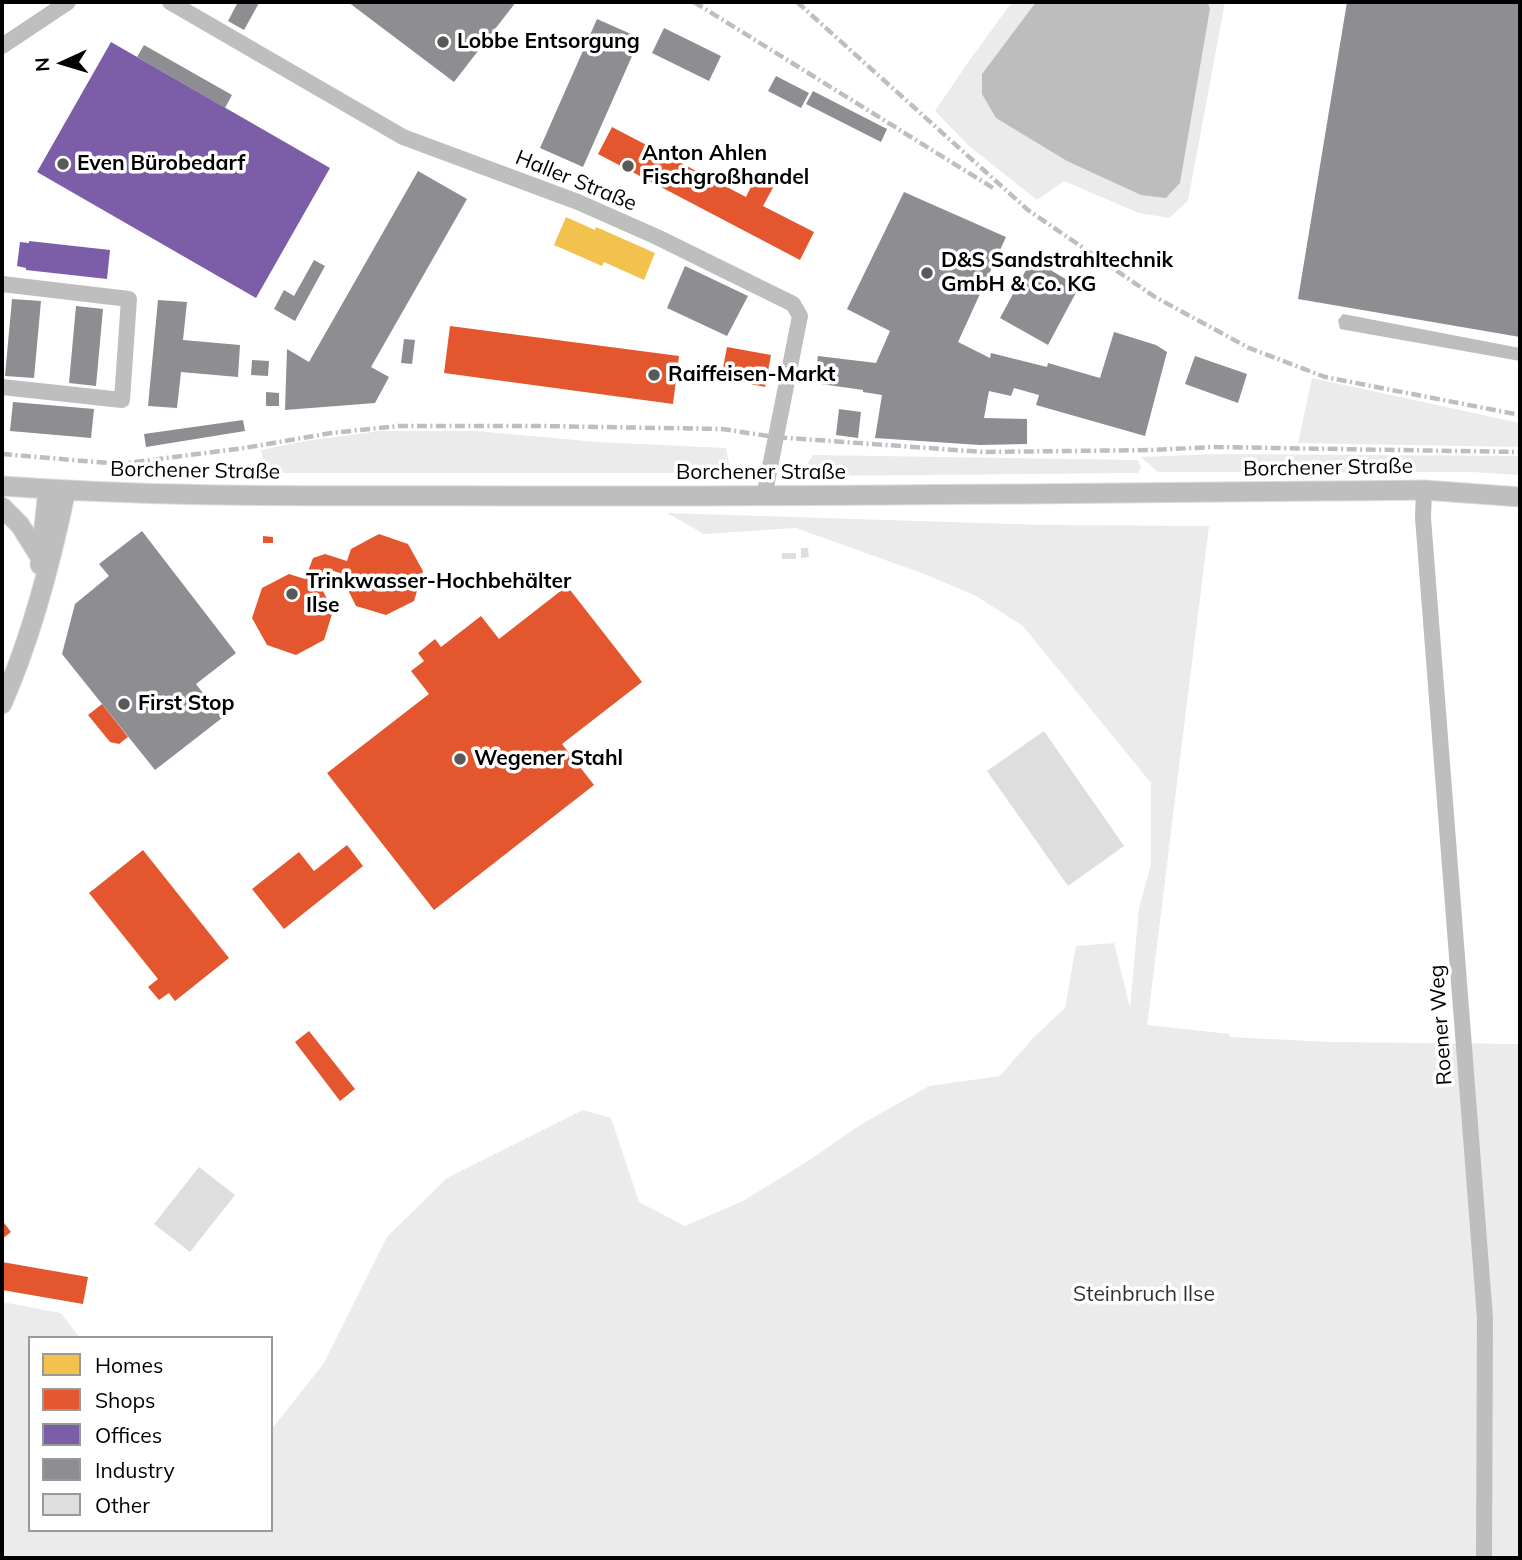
<!DOCTYPE html>
<meta charset="utf-8">
<style>
body{margin:0}
#map{position:relative;width:1522px;height:1560px;overflow:hidden;background:#fff;font-family:Mulish,sans-serif}
canvas{display:block}
.frame{position:absolute;inset:0;border:4px solid #000;pointer-events:none}
.legend{position:absolute;left:28px;top:1336px;width:245px;height:196px;box-sizing:border-box;background:#fff;border:2px solid #999;margin:0;padding:9px 12px;list-style:none;font-size:21px;color:#000}
.legend li{display:flex;align-items:center;gap:14px;height:35px}
.legend b{width:35px;border:2px solid #999}
.north{position:absolute;left:28px;top:28px;width:70px;height:70px;-webkit-text-stroke:5px #fff;paint-order:stroke;rotate:266deg;font-size:19px;font-weight:700;line-height:28px;text-align:center;color:#000}
.north::after{content:'';display:block;margin:auto;width:24px;height:32px;background:#000;clip-path:polygon(50% 0,100% 100%,50% 72%,0 100%)}
</style>
<div id="map">
<canvas width="1522" height="1560"></canvas>
<div class="frame"></div>
<ul class="legend">
<li><b style="height:19px;background:#f2c14e"></b>Homes</li>
<li><b style="height:19px;background:#e4572e"></b>Shops</li>
<li><b style="height:19px;background:#7b5ea7"></b>Offices</li>
<li><b style="height:19px;background:#8d8d92"></b>Industry</li>
<li><b style="height:19px;background:#dedede"></b>Other</li>
</ul>
<div class="north">N</div>
</div>
<script>
const context = document.querySelector('canvas').getContext('2d');
context.lineJoin = 'round';
function fillPath(path, color) {
  context.fillStyle = color;
  context.fill(path, 'evenodd');
}
function strokePath(path, color, width, dash) {
  context.strokeStyle = color;
  context.lineWidth = width;
  context.lineCap = dash ? 'butt' : 'round';
  context.setLineDash(dash || []);
  context.stroke(path);
}
function drawText(font, color, halo, rows, align = 'center') {
  context.font = font + ' Mulish,sans-serif';
  context.lineWidth = 7;
  context.setLineDash([]);
  context.textBaseline = 'middle';
  context.strokeStyle = halo;
  context.fillStyle = color;
  for (const [text, x, y, turn = 0] of rows) {
    context.save();
    context.translate(x, y);
    context.rotate((+turn || 0) * Math.PI / 180);
    context.textAlign = isNaN(turn) ? turn : align;
    if (halo) context.strokeText(text, 0, 0);
    context.fillText(text, 0, 0);
    context.restore();
  }
}
const green = new Path2D(`
 M1012,2h24l-54,72 184,124 14,-15 30,-174 -2,-7h17l-37,199 -19,17 -30,-5 -75,-32 -27,19 -68,-54 -34,-35 34,-50z
 M1312,378l208,45v24l-222,-4z
 M380,431h96l121,11 129,6 3,16 -7,9h-456l-5,-23 44,-9z
 M1216,454l304,2v19l-48,-3h-314l-17,-15z
 M813,455l324,5 4,6 -3,7 -327,3 -4,-12z
 M667,513l377,12 165,1 -62,499 83,9v3l100,5 190,2v514h-1518v-256l59,11 19,25h-50v192h241v-100l53,-67 63,-126 60,-59 136,-68 28,8 28,84 46,24 58,-25 65,-40 52,-36 69,-39 71,-10 33,-38 32,-30 11,-62 38,-3 16,65 9,-100 12,-44v-81l-128,-157 -47,-30 -49,-21 -131,-47 -92,6z`);
const water = new Path2D(`
 M1036,2h172l2,7 -30,174 -14,15 -25,-3 -74,-34 -71,-43 -14,-24v-20z
 M1343,314l177,34v13l-180,-32 -2,-9z`);
const homes = new Path2D(`
 M566,217l29,13 1,-3 59,26 -11,27 -40,-18 -2,4 -48,-21z`);
const shops = new Path2D(`
 M612,127l134,70 12,-25 18,10 -13,24 51,26 -14,28 -202,-106z
 M450,326l229,30 -6,48 -229,-31z
 M727,347l44,8 -6,32 -44,-9z
 M379,534l29,10 15,27 -9,30 -28,14 -30,-9 -14,-28 1,-4 -19,-6 -5,15 14,28 -9,29 -28,15 -29,-10 -15,-27 10,-30 27,-14 16,5 8,-21 12,-4 22,7 4,-12z
 M263,536l10,1v6h-10z
 M567,586l75,96 -80,62 32,41 -160,125 -107,-137 102,-79 -18,-23 13,-10 -6,-8 17,-14 6,8 40,-31 18,23z
 M102,704l26,33 -9,7 -9,-2 -22,-27z
 M347,845l16,21 -79,63 -32,-40 47,-37 15,19z
 M143,850l86,108 -54,43 -6,-8 -10,7 -11,-13 10,-8 -69,-86z
 M309,1031l46,58 -15,12 -45,-59z
 M2,1220l9,12 -9,7z
 M2,1262l86,15 -5,27 -81,-14z`);
const offices = new Path2D(`
 M111,42l219,126 -74,130 -219,-126z
 M29,241l81,9 -3,29 -81,-9v-2l-9,-2 3,-24 9,1z`);
const industry = new Path2D(`
 M238,2l21,1 -15,27 -16,-9z
 M348,2h168l-62,80z
 M1347,2h173v335l-222,-38z
 M597,19l43,19 -57,129 -43,-19z
 M664,28l57,28 -12,25 -57,-28z
 M144,45l88,50 -7,13 -88,-51z
 M776,76l33,17 -8,15 -33,-17z
 M813,91l74,38 -6,13 -75,-38z
 M418,171l49,28 -96,168 18,10 -14,26 -90,7 2,-61 22,13z
 M904,192l102,45 -48,105 32,16 1,-5 56,14 1,-4 52,15 14,-46 42,13 11,7 -22,84 -109,-31 3,-10 -25,-7 -3,8 -22,-5 -5,27 43,1v25l-47,1 -105,-7 7,-43 -19,-3v-2l-49,-7 4,-27 58,7 14,-32 -43,-22z
 M1032,259l47,28 -31,58 -48,-27z
 M314,260l11,6 -30,55 -21,-12 10,-19 10,6z
 M685,266l63,30 -21,40 -60,-28z
 M12,299l29,2 -7,77 -29,-2z
 M158,300l29,2 -4,38 57,5 -2,32 -57,-5 -4,36 -29,-2z
 M76,306l27,3 -7,77 -27,-3z
 M404,339l11,1 -3,24 -11,-1z
 M1195,356l52,18 -9,29 -53,-19z
 M252,360l17,1 -1,15 -17,-1z
 M266,392l13,1v13h-13z
 M13,402l81,7 -3,29 -81,-7z
 M839,409l22,3 -3,26 -22,-3z
 M243,420l2,11 -99,16 -2,-13z
 M142,531l94,122 -40,31 26,34 -67,52 -93,-116 13,-50 34,-28 -10,-12z`);
const building = new Path2D(`
 M801,548h7l1,9 -8,1z
 M782,553h14v6h-14z
 M1044,731l80,115 -56,40 -81,-115z
 M199,1167l36,28 -45,57 -36,-28z`);
const minor = new Path2D(`
 M170,2l233,135 175,65 79,35 136,67 7,12 -36,181
 M2,46l66,-44
 M2,284l127,15 -7,101 -120,-13
 M1424,490l-1,28 62,800 -1,240`);
const major = new Path2D(`
 M2,486c176,13 352,9 529,10 298,1 595,-3 893,-6l96,7
 M2,507l18,18 20,32
 M40,565l8,-76
 M2,704c30,-68 49,-141 64,-214`);
const rail = new Path2D(`
 M694,2l299,186
 M797,2l231,208 127,87 94,51 76,29 195,38
 M2,454l118,10 124,-16 87,-15 68,-7h142l181,3 53,8 208,15 168,-2 64,-3 305,5`);
const markers = [
 [443,42,7,"#595959"],
 [63,164,7,"#595959"],
 [628,166,7,"#595959"],
 [927,273,7,"#595959"],
 [654,375,7,"#595959"],
 [292,594,7,"#595959"],
 [124,704,7,"#595959"],
 [460,759,7,"#595959"]
];
const poiNames = [
 ["Lobbe Entsorgung",457,42],
 ["Anton Ahlen",642,154],
 ["Fischgroßhandel",642,178],
 ["Even Bürobedarf",77,164],
 ["D&S Sandstrahltechnik",941,261],
 ["GmbH & Co. KG",941,285],
 ["Raiffeisen-Markt",668,375],
 ["Trinkwasser-Hochbehälter",306,582],
 ["Ilse",306,606],
 ["First Stop",138,704],
 ["Wegener Stahl",474,759]
];
const streetNames = [
 ["Haller Straße",576,181,22],
 ["Borchener Straße",1328,468,-1],
 ["Borchener Straße",195,471,1],
 ["Borchener Straße",761,473],
 ["Roener Weg",1441,1025,-94]
];
const parkNames = [
 ["Steinbruch Ilse",1144,1295]
];
fillPath(green, '#ebebeb');
fillPath(water, '#bdbdbd');
fillPath(homes, '#f2c14e');
fillPath(shops, '#e4572e');
fillPath(offices, '#7b5ea7');
fillPath(industry, '#8d8d92');
fillPath(building, '#dedede');
strokePath(major, '#dbdbdb', 21);
strokePath(minor, '#bebebe', 16);
strokePath(major, '#bebebe', 19);
strokePath(rail, '#bebebe', 4.5, [10, 3.5, 2, 3.5]);
for (const [x, y, r, color] of markers) {
  const dot = new Path2D();
  dot.arc(x, y, r, 0, 2 * Math.PI);
  context.fillStyle = color;
  context.fill(dot);
  strokePath(dot, '#fff', 2.5);
}
drawText('bold 21px', '#000', '#fff', poiNames, 'left');
drawText('21px', '#000', '#fff', streetNames);
drawText('21px', '#313131', '#fff', parkNames);
</script>
